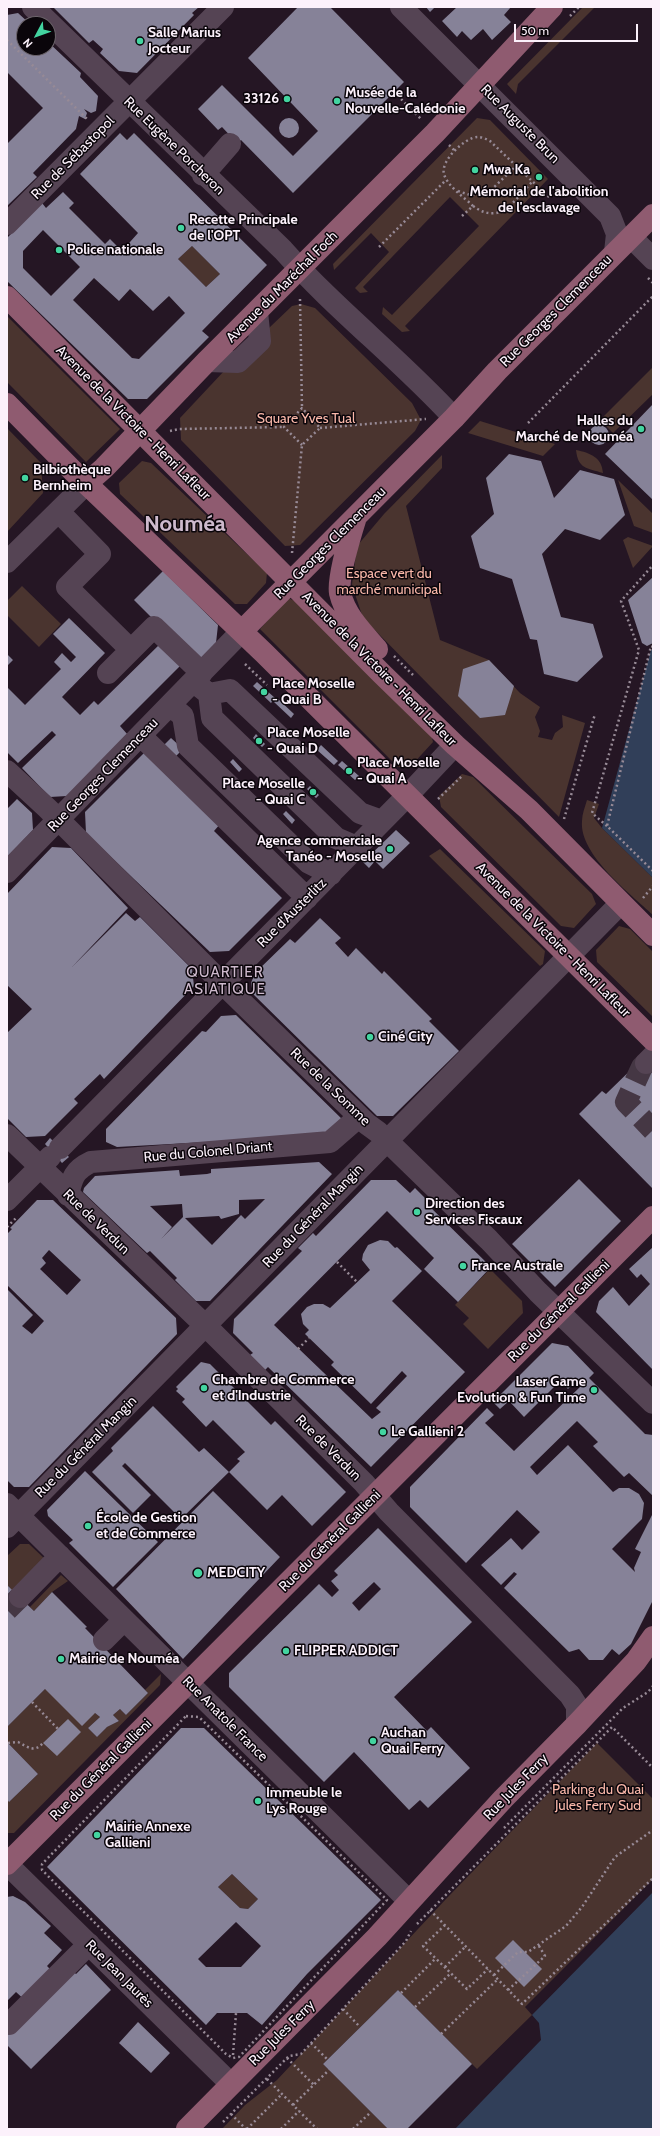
<!DOCTYPE html>
<meta charset="utf-8">
<style>
body{margin:0}
#map{position:relative;width:660px;height:2136px;overflow:hidden;background:#251624;font-family:Cabin,sans-serif}
canvas{display:block}
.frame{position:absolute;inset:0;border:8px solid #fcf1fb;pointer-events:none}
.north{position:absolute;left:16px;top:16px;width:40px;height:40px;box-sizing:border-box;background:#0a050a;border:1px solid #6b636a;border-radius:50%;rotate:229deg;font-size:11px;font-weight:700;line-height:16px;text-align:center;color:#fcf1fb}
.north::after{content:'';display:block;margin:auto;width:14px;height:18px;background:#43d4a0;clip-path:polygon(50% 0,100% 100%,50% 72%,0 100%)}
.scale{position:absolute;left:514px;top:24px;width:124px;height:18px;box-sizing:border-box;border:2px solid #fcf1fb;border-top:0;padding-left:5px;font-size:12px;line-height:14px;white-space:nowrap;color:#fcf1fb;-webkit-text-stroke:3px #0a050a;paint-order:stroke}
</style>
<div id="map">
<canvas width="660" height="2136"></canvas>
<div class="frame"></div>
<div class="north">N</div>
<div class="scale">50 m</div>
</div>
<script>
const context = document.querySelector('canvas').getContext('2d');
context.lineJoin = 'round';
function fillPath(path, color) {
  context.fillStyle = color;
  context.fill(path, 'evenodd');
}
function strokePath(path, color, width, dash) {
  context.strokeStyle = color;
  context.lineWidth = width;
  context.lineCap = dash ? 'butt' : 'round';
  context.setLineDash(dash || []);
  context.stroke(path);
}
function drawText(font, color, halo, rows, align = 'center') {
  context.font = font + ' Cabin,sans-serif';
  context.lineWidth = 3;
  context.setLineDash([]);
  context.textBaseline = 'middle';
  context.strokeStyle = halo;
  context.fillStyle = color;
  for (const [text, x, y, turn = 0] of rows) {
    context.save();
    context.translate(x, y);
    context.rotate((+turn || 0) * Math.PI / 180);
    context.textAlign = isNaN(turn) ? turn : align;
    if (halo) context.strokeText(text, 0, 0);
    context.fillText(text, 0, 0);
    context.restore();
  }
}
const green = new Path2D(`
 M583,7h12l-77,77 -2,10 -9,-10z
 M477,118l13,2 58,59 -143,147 5,5 -8,1 -20,-18 1,-7 9,8 87,-89 -29,-29 -87,90 5,5 -8,1 -5,-5 34,-36 -18,-19 -37,37 -1,-6z
 M192,246l28,28 -14,13 -28,-28z
 M301,304l14,4 97,95 9,17 -6,11 -115,114 -15,1 -104,-106 -1,-22 45,-48 67,-64z
 M7,316l113,113 -34,33 -79,-80z
 M653,367v27l-40,39 -13,-13z
 M480,421l75,23 -12,12 -75,-23z
 M7,428l34,35 2,30 -36,39z
 M576,450c14,3 26,7 27,23 -16,-5 -25,-4 -27,-23z
 M442,455v13l-36,38 34,134 49,20 31,33 20,14 -5,10 5,14 -2,6 14,3 3,-7 8,-6 -1,-12 23,8 -26,94 -196,-199 -11,-33 5,-39 27,-32z
 M142,461l9,2 116,110 -1,10 -19,21h-12l-115,-110 -1,-11z
 M618,480l35,34v19l-19,-7z
 M628,537l25,9 -20,22 -10,-28z
 M22,586l39,38 -22,23 -32,-32v-14z
 M288,598l7,3 136,132 2,9 -22,24 -13,1 -138,-138z
 M462,774l11,3 119,117 4,10 -22,24 -13,-2 -120,-119 -2,-11z
 M587,800l12,4 -5,14 8,10 51,50v37c-22,-21 -74,-60 -71,-94 0,-7 3,-14 5,-21z
 M440,849l105,102 -2,13 -3,2 -111,-110z
 M619,926l11,3 23,23v65l-56,-55 -1,-12z
 M490,1269l32,32 1,12 -35,36 -25,-25 6,-6 -14,-13z
 M20,1544h9l17,16 -32,32 -7,-7v-29z
 M61,1575l7,6 -16,11 -18,19 -4,-4z
 M161,1674l-1,11 -146,148h-7v-34l3,2 28,-27 -31,-32v-15l38,-38 50,24 5,4 -12,11 9,9 10,-10 12,-6 -6,-6 7,-6 6,6 22,-22 -3,-3z
 M597,1743l56,56v80l-128,128 7,8 -55,54 -79,-79 -75,74 65,65h-166l23,-24 32,-25 169,-181z
 M232,1874l26,25 -10,10 -8,-1 -22,-21z`);
const water = new Path2D(`
 M651,650h2v228l-51,-50z
 M653,1892v237h-198l86,-89 -2,-17 -7,-8z`);
const building = new Path2D(`
 M53,7h146l-7,6 2,2 -57,58 -18,-2 -19,-18 3,-4 -10,-9 -4,3z
 M298,7h32l74,75 -111,111 -52,-53 -4,3 -15,-16 -4,3 -20,-21 24,-24 71,71 25,-25 -70,-73z
 M426,7h9l-5,5z
 M457,7h54l-7,8 7,7 -19,18 -9,-11 -12,11 -9,-9 -5,6 -15,-16z
 M18,13l12,11h-6v24h24v-6l33,31 -1,4 18,19 -2,15 -5,2 -7,-4 3,4 -2,6 -6,-3 -3,13 -43,44 4,4 -30,29v-62l36,-36 -36,-36v-57z
 M279 128a10 10 0 1 1 20 0a10 10 0 1 1-20 0Z
 M120,133l7,7 7,-7 133,132 -65,66 7,6 -62,62h-19l-121,-118v-43l35,-35 4,5 17,-16 11,11 -5,5 36,36 5,-5 12,12 16,-18 -58,-59zM43,230l37,37 -29,29 -28,-28v-17zM192,246l28,28 -14,13 -28,-28zM94,278l25,23 11,-12 23,22 16,-15 16,17 -46,46 -7,-1 -59,-58z
 M653,404v96l-48,-46z
 M589 435a10 10 0 1 1 20 0a10 10 0 1 1-20 0Z
 M509,454l32,7 13,37 26,-28 34,9 11,36 -25,25 -35,-11 -23,25 19,63 32,7 10,33 -26,25 -33,-8 -7,-34 -7,-1 -18,-60 -32,-11 -9,-32 23,-22 -8,-36z
 M163,571l55,54 -2,18 -19,20 -63,-63z
 M653,577v66l-6,3 -5,-3 -14,-43z
 M69,618l36,35 -43,44 18,18 14,-14 4,4 63,-62 21,21 -62,62 8,9 -61,61 -17,1 -28,-29 34,-33 -4,-4 -34,32 -11,-11v-65l18,18 36,-36 -7,-7 8,-9 9,9 5,-5 -23,-23z
 M7,654l6,6 -6,6z
 M489,660l25,26 -9,29 -25,3 -22,-22 5,-27z
 M257,682l18,16 -4,5 -18,-17z
 M277,698l17,16 -3,4 -17,-16z
 M256,734l9,10 -3,3 -9,-9z
 M171,738l12,11 -9,9 -11,-12z
 M321,745l17,16 -4,4 -17,-15z
 M149,748l72,75 -7,8 68,67 -53,53 -19,1 -124,-119 -1,-21z
 M233,759l9,10 -3,3 -9,-10z
 M342,761l17,15 -4,4 -17,-15z
 M310,786l9,9 -3,3 -9,-9z
 M17,799l15,14 1,17 -26,27v-48z
 M286,811l9,9 -3,4 -9,-10z
 M396,830l14,13 -27,26 -8,-8 -6,7 -6,-6z
 M52,847l19,1 57,60 -57,60 55,-55 9,8 5,-4 52,52 2,17 -90,93 -4,-5 -26,25 4,4 -33,33 -19,1 -19,-19v-85l25,-24 -25,-24v-91z
 M320,918l21,20 -6,5 13,14 8,-9 26,26 2,-3 48,48 -3,2 30,30 -66,65h-16l-124,-122 -2,-11 4,-10 35,-34 5,4z
 M236,1015l109,107 -14,13 -214,12 -11,-5v-13l96,-98 4,1 15,-16z
 M642,1059l11,11v119l-74,-75 23,-23 4,3z
 M50,1138l19,19 -7,6 -17,-19z
 M319,1162l13,12 -122,127h-14l-21,-21 2,-2 -27,-27 -3,2 -64,-61 1,-4 11,-12 84,-6 1,6 27,-2 4,-1v-4zM265,1199l-20,20 -4,-4 -29,30 -27,-27 34,-2 2,3 18,-5v-14zM182,1204l1,13 -22,22 11,-12 -22,-21z
 M579,1179l42,42 -66,66 -43,-43z
 M371,1180h25l14,13 5,-5 14,14 -2,2 64,63 -33,35 -34,-33 10,-11 -47,-47 -113,114 98,94 9,-7 -5,-4 31,-32 -5,-5 -31,33 -40,-39 3,-3 -29,-28 4,-4 -6,-6 -2,-10 6,-7 7,-3h9l7,4 40,-38 -8,-10 1,-6 5,-9 12,-5 8,1 7,7 2,-1 25,24 -30,30 73,71 -94,95 -103,-100 -3,3 -15,-15 3,-2 -20,-20 1,-14 68,-68 -4,-3 15,-15 3,3z
 M37,1200h16l123,118 1,16 -148,153h-15l-7,-7v-191l26,26 -11,11 10,8 12,-13 -37,-36v-51l5,-5 -2,-1zM49,1250l32,30 -14,15 -27,-26 6,-6 -4,-5z
 M653,1247v123l-57,-58 3,-11 14,-14 16,19 21,-22 -9,-10 -4,4 -8,-9z
 M552,1343l16,3 26,27 -5,5 56,56 8,1v61l-24,-23 -5,4 -31,-31 5,-4 -21,-21 -47,46 7,8 31,-30 45,47 6,-4h10l10,6 5,9 -2,16 -30,30 23,23 -1,-4 7,-16 -6,-3 18,-36v87l-22,44 -12,11 -7,-6 -9,11h-14l-10,-11 -10,3 -65,-64 13,-14 -3,-2 -13,13 -20,-20 30,-27 11,12 18,-18 -23,-22 -51,53 -56,-56v-20l77,-79 7,7 -9,8 29,28 67,-65 -5,-5 -8,8 -8,-8 -36,36 -15,-16 -9,8 -7,-7z
 M201,1362l9,2 61,61 4,-4 71,71 -34,34 -30,-31 -15,15 -38,-38 11,-11 -3,-2 8,-7 -32,-32 -7,7 -24,-25 3,-3 -9,-8 2,-2 -2,-2z
 M153,1406l46,46 5,-4 25,24 -48,47 -56,-56 -3,3 29,29 -18,18 -41,-41 21,-21 -2,-3z
 M85,1471l73,71 -45,45 -44,-44 4,-3 -25,-24 -1,-6z
 M213,1491l67,66 -97,102 -67,-70z
 M378,1528l94,94 -78,75 33,34 4,-4 39,41 -42,40 -8,-8 -11,10 -55,-58 -30,30 -95,-95v-14l90,-89 13,13 7,-7 -8,-9 7,-6 -4,-4zM374,1582l7,7 -22,22 -7,-8z
 M7,1585l27,26 18,-19 35,35 -2,1 63,65 -22,22 -6,-6 -7,6 6,6 -12,6 -10,10 -9,-9 12,-11 -5,-4 -13,13 -37,-37 -38,38z
 M68,1719l13,13 -24,24 -14,-13z
 M181,1728h23l177,172 -74,74 -45,51 -15,-12h-30l-11,12 -159,-158zM232,1874l26,25 -10,10 -8,-1 -22,-21zM236,1922l25,24 -20,21h-35l-8,-8z
 M8,1743l30,31 -29,28 -2,-3z
 M13,1896l12,6 26,24 -7,7 18,17 -15,16 9,9 -28,28 -12,-11 -9,9v-104z
 M513,1940l29,29 -18,18 -29,-29z
 M86,1964l25,26 -80,79 -24,-24v-14l61,-64 8,7z
 M398,1990l74,74 -65,65h-19l-65,-65z
 M138,2022l32,31 -19,20 -32,-30z`);
const minorTunnel = new Path2D(`
 M646,1063l-4,4 -16,35 27,28
 M7,1610l13,-13`);
const path = new Path2D(`
 M570,16l9,-9
 M7,40l80,79
 M394,92l28,28
 M449,145l6,6
 M458,191l12,4 17,-1 29,-28
 M473,206c28,20 40,-5 59,-24
 M462,216l11,-10c-9,-9 -26,-20 -29,-32 -4,-13 21,-37 34,-37 4,0 8,2 12,4l61,58
 M379,247l67,-67
 M648,278l5,5
 M300,299l2,109
 M528,423l125,-127
 M320,428l106,-9
 M170,431l9,-2 105,-2
 M292,553l10,-108 18,-17 -18,-20 -18,19 18,18
 M653,647l-2,-1 -44,180 46,45
 M394,656l19,19
 M245,664l22,21
 M438,799l24,-23
 M564,819l31,-105
 M607,826l-15,-13 47,-163 -18,-49 32,-36
 M643,898l10,-12
 M7,1227l10,-10
 M337,1262l20,20
 M298,1349l11,-11
 M32,1702l26,27
 M186,1716l13,1 188,183 -148,157 -6,1 -7,-4 -184,-184v-6z
 M8,1743l10,-1c10,5 16,11 25,1
 M504,1828l119,-120 25,-16 5,-6
 M430,1910l92,94 131,-126
 M417,1924l195,-197 41,41
 M445,1925l-22,21 44,43 21,-20
 M445,1967l21,-21
 M494,1975l24,-23h10l38,-26 16,-19 33,-50 38,-27
 M508,1990l37,-34 -6,-10
 M401,1993l35,-35
 M415,2007l36,-34
 M343,2009l17,18
 M441,2034l57,-55
 M311,2043l17,17
 M233,2055l3,-42
 M287,2058l27,27
 M267,2079l50,50
 M293,2105l36,-35
 M231,2114l15,15
 M223,2122l66,-66 12,-2 105,-113 5,-10
 M247,2129l35,-35
 M281,2129l18,-18
 M353,2129l18,-17`);
const minor = new Path2D(`
 M33,7l250,243c53,60 117,109 171,168
 M401,7l209,209 7,18 -2,18
 M203,175l27,-31
 M7,224l216,-217
 M631,237l22,22
 M207,361l31,1 22,-21 -3,-29
 M59,512l41,42 -33,33 64,63
 M7,562l80,-79
 M108,673l46,-46 48,46
 M194,682l15,12 3,24 124,120 21,9
 M209,694l21,-4 130,123 22,8
 M171,706l12,10 5,30 121,117 22,11
 M141,736l166,162
 M7,771l40,37 175,175 145,141 11,8 111,108 49,52 115,111
 M7,872l235,-241
 M646,1063l7,-7
 M7,1135l206,198 151,150 25,29 181,183 7,11v18
 M60,1148l348,-353 47,-50
 M68,1195c4,-17 6,-25 23,-33l239,-20 23,-20 9,-3
 M7,1200l43,-43
 M7,1504l401,396
 M7,1527l613,-623
 M20,1597l40,-41
 M104,1640l20,-20
 M7,1864l224,220
 M9,2024l80,-80`);
const major = new Path2D(`
 M7,297l375,377 73,71 74,65 124,125
 M7,404l65,66 192,183 389,387
 M87,483l17,-15 103,-107 228,-228 117,-126
 M356,517c-5,16 -19,61 -16,76 5,22 22,39 37,56
 M242,631l212,-213 43,-47 156,-156
 M7,1864l646,-647
 M187,2129l190,-192 126,-138 74,-75 59,-63 17,-24`);
const markers = [
 [140,41,4,"#43d4a0"],
 [287,99,4,"#43d4a0"],
 [337,101,4,"#43d4a0"],
 [475,170,4,"#43d4a0"],
 [539,177,4,"#43d4a0"],
 [181,228,4,"#43d4a0"],
 [59,250,4,"#43d4a0"],
 [641,429,4,"#43d4a0"],
 [25,478,4,"#43d4a0"],
 [264,692,4,"#43d4a0"],
 [259,741,4,"#43d4a0"],
 [349,771,4,"#43d4a0"],
 [313,792,4,"#43d4a0"],
 [390,849,4,"#43d4a0"],
 [370,1037,4,"#43d4a0"],
 [417,1212,4,"#43d4a0"],
 [463,1266,4,"#43d4a0"],
 [204,1388,4,"#43d4a0"],
 [594,1390,4,"#43d4a0"],
 [383,1432,4,"#43d4a0"],
 [88,1526,4,"#43d4a0"],
 [198,1573,5,"#43d4a0"],
 [286,1651,4,"#43d4a0"],
 [61,1659,4,"#43d4a0"],
 [373,1741,4,"#43d4a0"],
 [258,1801,4,"#43d4a0"],
 [97,1835,4,"#43d4a0"]
];
const poiNames = [
 ["Salle Marius",148,33],
 ["Jocteur",148,49],
 ["Musée de la",345,93],
 ["Nouvelle-Calédonie",345,109],
 ["33126",279,99,"right"],
 ["Mwa Ka",483,170],
 ["Mémorial de l'abolition",539,192,"center"],
 ["de l'esclavage",539,208,"center"],
 ["Recette Principale",189,220],
 ["de l'OPT",189,236],
 ["Police nationale",67,250],
 ["Halles du",633,421,"right"],
 ["Marché de Nouméa",633,437,"right"],
 ["Bilbiothèque",33,470],
 ["Bernheim",33,486],
 ["Place Moselle",272,684],
 ["- Quai B",272,700],
 ["Place Moselle",267,733],
 ["- Quai D",267,749],
 ["Place Moselle",357,763],
 ["- Quai A",357,779],
 ["Place Moselle",305,784,"right"],
 ["- Quai C",305,800,"right"],
 ["Agence commerciale",382,841,"right"],
 ["Tanéo - Moselle",382,857,"right"],
 ["Ciné City",378,1037],
 ["Direction des",425,1204],
 ["Services Fiscaux",425,1220],
 ["France Australe",471,1266],
 ["Chambre de Commerce",212,1380],
 ["et d'Industrie",212,1396],
 ["Laser Game",586,1382,"right"],
 ["Evolution & Fun Time",586,1398,"right"],
 ["Le Gallieni 2",391,1432],
 ["École de Gestion",96,1518],
 ["et de Commerce",96,1534],
 ["MEDCITY",207,1573],
 ["FLIPPER ADDICT",294,1651],
 ["Mairie de Nouméa",69,1659],
 ["Auchan",381,1733],
 ["Quai Ferry",381,1749],
 ["Immeuble le",266,1793],
 ["Lys Rouge",266,1809],
 ["Mairie Annexe",105,1827],
 ["Gallieni",105,1843]
];
const streetNames = [
 ["Rue Auguste Brun",520,124,45],
 ["Rue Eugène Porcheron",174,146,44],
 ["Rue de Sébastopol",73,158,-45],
 ["Avenue du Maréchal Foch",282,287,-45],
 ["Rue Georges Clemenceau",556,311,-45],
 ["Avenue de la Victoire - Henri Lafleur",133,423,45],
 ["Rue Georges Clemenceau",330,543,-45],
 ["Avenue de la Victoire - Henri Lafleur",379,669,45],
 ["Rue Georges Clemenceau",103,775,-46],
 ["Rue d'Austerlitz",292,913,-45],
 ["Avenue de la Victoire - Henri Lafleur",553,940,45],
 ["Rue de la Somme",330,1087,44],
 ["Rue du Colonel Driant",208,1152,-5],
 ["Rue du Général Mangin",313,1216,-46],
 ["Rue de Verdun",96,1222,44],
 ["Rue du Général Gallieni",559,1311,-45],
 ["Rue du Général Mangin",86,1447,-45],
 ["Rue de Verdun",328,1448,45],
 ["Rue du Général Gallieni",330,1541,-45],
 ["Rue Anatole France",225,1719,45],
 ["Rue du Général Gallieni",101,1770,-45],
 ["Rue Jules Ferry",516,1787,-46],
 ["Rue Jean Jaurès",119,1974,45],
 ["Rue Jules Ferry",282,2033,-45]
];
const parkNames = [
 ["Square Yves Tual",306,419],
 ["Espace vert du",389,574],
 ["marché municipal",389,590],
 ["Parking du Quai",598,1790],
 ["Jules Ferry Sud",598,1806]
];
const neighbourhoodNames = [
 ["QUARTIER",225,973],
 ["ASIATIQUE",225,990]
];
const townNames = [
 ["Nouméa",185,525]
];
fillPath(green, '#4a342f');
fillPath(water, '#313f59');
fillPath(building, '#868298');
strokePath(minorTunnel, '#453744', 22, [22, 11]);
strokePath(path, '#978a96', 2.5, [2, 3]);
strokePath(minor, '#554454', 22);
strokePath(major, '#8f5b70', 22);
for (const [x, y, r, color] of markers) {
  const dot = new Path2D();
  dot.arc(x, y, r, 0, 2 * Math.PI);
  context.fillStyle = color;
  context.fill(dot);
  strokePath(dot, '#0a050a', 1.5);
}
drawText('bold 14px', '#fcf1fb', '#0a050a', poiNames, 'left');
drawText('14px', '#fcf1fb', '#0a050a', streetNames);
drawText('14px', '#f9b7a9', '#0a050a', parkNames);
context.letterSpacing = '1px';
drawText('15px', '#cebacd', '#0a050a', neighbourhoodNames);
context.letterSpacing = '0px';
drawText('bold 22px', '#cebacd', '#0a050a', townNames);
</script>
